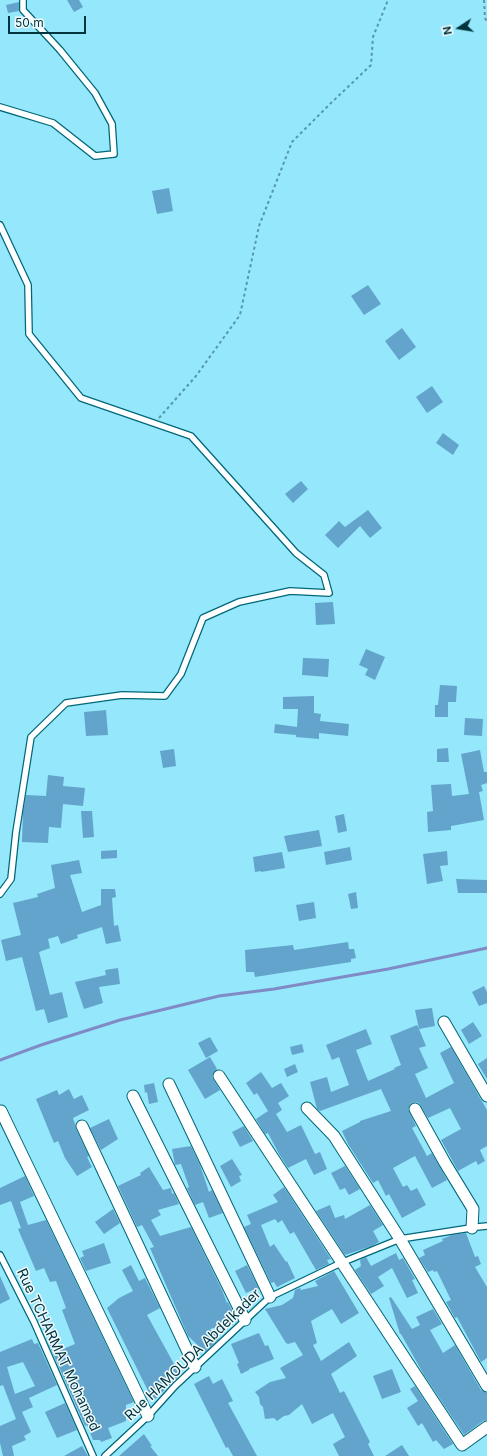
<!DOCTYPE html>
<style>
body{margin:0}
#map{position:relative;width:487px;height:1456px;overflow:hidden;background:#95e7fb;font-family:Inter,sans-serif}
canvas{display:block}
.north{position:absolute;left:439px;top:8px;width:40px;height:40px;-webkit-text-stroke:3px #f1fbfd;paint-order:stroke;rotate:258deg;font-size:11px;font-weight:700;line-height:16px;text-align:center;color:#00343e}
.north::after{content:'';display:block;margin:auto;width:14px;height:18px;background:#00343e;clip-path:polygon(50% 0,100% 100%,50% 72%,0 100%)}
.scale{position:absolute;left:8px;top:16px;width:78px;height:18px;box-sizing:border-box;border:2px solid #00343e;border-top:0;padding-left:5px;font-size:12px;line-height:14px;white-space:nowrap;color:#00343e;-webkit-text-stroke:3px #f1fbfd;paint-order:stroke}
</style>
<div id="map">
<canvas width="487" height="1456"></canvas>
<div class="north">N</div>
<div class="scale">50 m</div>
</div>
<script>
const context = document.querySelector('canvas').getContext('2d');
context.lineJoin = 'round';
function strokePath(path, color, width, dash) {
  context.strokeStyle = color;
  context.lineWidth = width;
  context.lineCap = dash ? 'butt' : 'round';
  context.setLineDash(dash || []);
  context.stroke(path);
}
function fillPath(path, color) {
  context.fillStyle = color;
  context.fill(path, 'evenodd');
}
function drawText(font, color, halo, rows, align = 'center') {
  context.font = font + ' Inter,sans-serif';
  context.lineWidth = 3;
  context.setLineDash([]);
  context.textBaseline = 'middle';
  context.strokeStyle = halo;
  context.fillStyle = color;
  for (const [text, x, y, turn = 0] of rows) {
    context.save();
    context.translate(x, y);
    context.rotate((+turn || 0) * Math.PI / 180);
    context.textAlign = isNaN(turn) ? turn : align;
    if (halo) context.strokeText(text, 0, 0);
    context.fillText(text, 0, 0);
    context.restore();
  }
}
const stream = new Path2D(`
 M0,1060l41,-15 79,-25 99,-24 55,-7 114,-20 99,-21`);
const building = new Path2D(`
 M67,0h12l4,7 -9,5z
 M19,2v9l-11,2 -2,-8z
 M169,188l4,23 -16,3 -5,-23z
 M368,285l13,19 -17,11 -13,-19z
 M402,328l14,19 -17,13 -14,-19z
 M432,386l11,16 -16,11 -11,-16z
 M443,433l16,12 -6,10 -17,-12z
 M301,481l7,8 -15,14 -8,-9z
 M368,510l14,18 -12,10 -10,-12 -22,22 -13,-13 14,-14 6,6z
 M333,602l2,22 -19,1 -1,-22z
 M366,649l19,8 -10,23 -10,-5 3,-6 -9,-4z
 M303,658l26,1 -1,18 -26,-2z
 M440,685l17,1 -1,16h-8v15h-13v-12h3z
 M314,696v17l7,1 -1,7 29,3 -1,12 -29,-3v6l-23,-2v-2l-22,-2 1,-9 22,3 1,-18h-15v-12z
 M106,710l2,25 -22,1 -2,-24z
 M465,718l18,1 -1,17 -18,-1z
 M448,748l1,14h-12v-13z
 M174,749l2,17 -13,2 -3,-17z
 M480,750l4,22h3v11l-6,2 2,6 -4,1 5,28 -33,6v4l-23,2 -1,-20 6,-1 -2,-26 20,-1 1,12 17,-2 -8,-40z
 M48,775l16,2 -1,9 22,2 -2,18 -20,-2 -2,24 -12,-1 -1,16 -26,-1 1,-30 3,-17 20,1z
 M81,811h11l2,26 -11,1z
 M344,814l3,17 -9,2 -3,-17z
 M319,830l3,16 -34,6 -4,-16z
 M350,847l2,13 -26,5 -2,-13z
 M117,850v8l-16,1v-8z
 M447,851l1,14 -8,1 3,15 -16,3 -4,-30z
 M282,852l3,16 -24,4v-1l-6,1 -2,-15z
 M79,860l3,13 -12,2 12,37 19,-7v-16h14l1,8 -4,1 2,28 4,-1 3,16 -15,3 -4,-17 -25,8 1,3 -17,6 -3,-8 -10,3 2,9 -11,4 11,43 12,-3 6,25 -20,6 -4,-14 -8,2 -14,-54 -16,4 -5,-21 20,-5 -8,-32 25,-6 -1,-3 18,-6 -4,-23z
 M456,879l31,1v13h-29z
 M356,892l2,16 -7,1 -3,-15z
 M314,902l2,16 -17,3 -3,-16z
 M348,942l1,7h5l2,9 -5,1v3l-96,15 -1,-5h-8l-1,-22 48,-5 1,5z
 M118,968l2,16 -21,3 4,16 -19,6 -9,-27 31,-7 -1,-5z
 M484,986l3,6v11l-8,3 -7,-14z
 M432,1008l3,18 -16,3 7,17 -7,2 9,20 -13,6 11,24 28,-15 -14,-30 11,-6 36,63v36l-7,4 5,11 -7,4 -2,-4 -18,10 -17,-31 20,-11 -11,-21 -22,10 -9,-15 -3,-1 -5,1 -3,6 8,17 -4,2 15,28 5,-3 15,27 -15,8 -17,-32 -22,12 10,19 4,-2 4,6 6,-3 9,17 -24,13 -13,-24 -3,2 -8,-16 -5,3 -25,-39 -6,-13 18,-9v-1l31,-10 -10,-22 -61,22 -3,-2 -7,-27 17,-5 4,15 18,-7 -10,-28 -7,3 -6,-15 40,-16 6,15 -16,6 12,31 27,-12 -1,-1 7,-3 -11,-29 27,-11 2,4 -4,-19z
 M473,1022l9,14 -13,8 -8,-14z
 M210,1037l8,14 -12,7 -8,-15z
 M302,1044l2,8 -12,3 -2,-8z
 M210,1057l7,12 -4,4 -1,4 8,13 -15,9 -17,-29z
 M487,1058v21l-9,-15z
 M295,1064l3,8 -11,5 -3,-8z
 M261,1072l11,16 9,-5 8,13 -11,7 4,7 -6,4 11,18 14,-7 14,29 5,-2 7,17 -13,6 -8,-16 -18,9 -9,-14 -11,-21 -3,1 -9,-15 12,-8 -11,-18 -3,2 -8,-12z
 M154,1083l4,19 -9,2 -2,-12 -2,1 -1,-8z
 M69,1089l5,10 8,-4 7,15 -16,8 2,6 1,5 13,27 -2,1 5,10 -15,9 -12,-18 -7,-17 -4,2 -18,-44 21,-9 2,5z
 M109,1119l9,20 -17,11 -11,-22z
 M244,1126l9,15 -13,6 -8,-15z
 M191,1146l9,19 9,27 3,-2 11,23 -14,5 -6,-16 -8,3 -8,-17 2,-1 -8,-23 -6,1 -3,-16z
 M232,1159l10,16 -3,1 2,5 -10,6 -11,-21z
 M345,1166l15,23 -11,6 -4,-7 -5,2 -9,-17z
 M149,1167l14,23 8,-2 1,6 2,-1 5,11 -21,6 3,5 -10,5 9,16 31,-9 31,63 5,13 1,-1 5,10 3,10 -26,7 10,9 -15,14 -17,-16 -38,-88 4,-1 -12,-22 -5,2 -19,-41 23,-11 -1,-2z
 M25,1176l9,20 -14,6 8,23 18,-5 88,182 -8,3v16l-18,7 4,10 -11,4 -1,-2h-7l-6,-15 -2,1 -38,-86 2,-1 5,14 21,-9 -13,-34 4,-2 -10,-27 -6,1 -6,-14 -8,3 -18,-42 3,-1 -10,-27 -11,4v-17z
 M284,1187l47,72 -4,1 2,4 -13,6 -22,-38 -4,2 -8,-14 -4,3 -3,-4 -14,6 9,22 4,-3 12,18 1,-1 8,17 -18,9 -3,-5 -3,1 -27,-56 7,-3 -4,-9 31,-13 -5,-7z
 M330,1205l5,13 9,-3 1,4 25,-14 13,20 -10,6 6,11 -7,4 -27,9 -29,-44z
 M113,1209l7,14 -16,11 -9,-12z
 M466,1233l9,24 3,-1 3,8 -6,3 12,20v71l-6,4 -24,-45 -2,1 -9,-16 5,-2 -14,-29 -3,1 -1,-2 -5,2 -9,-14 6,-3 -2,-5 20,-9 -1,-2 10,-4z
 M104,1243l7,20 -25,8 -6,-13 4,-2 -2,-5z
 M396,1253l3,7 4,-2 12,21 -3,1 6,13 -11,5 -15,-30 -14,9 6,9 -13,8 -16,-24 6,-4 -1,-6 6,-3 5,9z
 M131,1265l8,16 6,-3 15,30 -13,7 32,58v3l-26,25 -46,-93 12,-10 14,-7 -11,-21z
 M247,1265l12,24 -5,3 -1,-2 -7,3 -11,-22z
 M334,1271l25,42 -18,11 -9,-15 -21,12 6,22 -4,2 8,16 28,-19 8,14 -26,18 9,19 4,-2 26,51 -2,2 6,12h-35l-6,-12 12,-7 -12,-24 -21,11 -10,-20 -13,11 -5,1 -7,5 -3,-3 -9,1 -2,-12 -3,-3 -1,-7 -4,-5 15,-10 16,-4 -6,-10 23,-13 -8,-13 -7,2 -2,-1 -21,-34 17,-4 11,-7 2,-8 5,-2 1,2 17,-4 -3,-5z
 M0,1276l10,23 -10,5z
 M391,1297l21,32 8,-4 -4,-8 17,-8 9,15 -12,6 13,23 12,-8 26,45 6,3v27l-4,1 -19,14 -40,-60 -23,-41h-1l-11,-36z
 M259,1333l6,13 3,-1 6,14 -25,10v1l-8,4 -4,-10 2,-1 -8,-19z
 M32,1339l2,5 4,-1 19,42 -28,13 4,9 -11,5 9,20 -7,4 2,4 -14,6 2,10h-11l-3,-13v-17l16,-7 -13,-34 -3,1v-34zM23,1362l12,24 -20,8 -8,-27z
 M392,1369l9,23 -19,7 -9,-23z
 M209,1376l4,8 9,-5 11,22 -5,2 29,53h-24l-5,-9 -2,1 -32,-64z
 M415,1386l38,58 -9,5 -8,-9 -3,2 -11,-19 -4,3 -11,-18 11,-7 -8,-12z
 M65,1403l12,27 -20,8 -12,-26z
 M144,1434l8,12h-2l8,10h-39z
 M402,1445l7,11h-24z
 M82,1446l6,10h-24z`);
const path = new Path2D(`
 M484,0l1,18 2,4
 M159,418l37,-42 44,-61 19,-89 33,-84 40,-40 39,-37 2,-28 15,-37`);
const service = new Path2D(`
 M0,107l53,16 42,33 19,-2 -2,-30 -17,-31 -35,-43 -37,-40v-10
 M0,225l28,60 1,49 52,64 110,38 105,117 28,22 5,18 -39,-2 -51,11 -36,16 -22,56 -16,22 -43,-1 -56,8 -35,34 -15,95 -5,47 -11,15
 M0,1255l34,67 59,134
 M105,1456l43,-40 27,-30 95,-89 73,-35 57,-23 77,-12 10,-1`);
const minor = new Path2D(`
 M444,1022l43,74
 M219,1076l243,369 25,-18
 M169,1084l101,213
 M133,1096l112,224
 M307,1108l27,28 66,103 87,147
 M415,1109l30,54 28,46 -1,19
 M1,1111l147,305
 M82,1126l113,241`);
const streetNames = [
 ["Rue TCHARMAT Mohamed",58,1350,65],
 ["Rue HAMOUDA Abdelkader",193,1355,-44]
];
strokePath(stream, '#808bc6', 3);
fillPath(building, '#62a4cb');
strokePath(service, '#006779', 8);
strokePath(minor, '#006779', 13);
strokePath(path, '#5499a9', 2, [3, 3]);
strokePath(service, '#fff', 5.5);
strokePath(minor, '#fff', 11);
drawText('14px', '#00343e', '#f1fbfd', streetNames);
</script>
